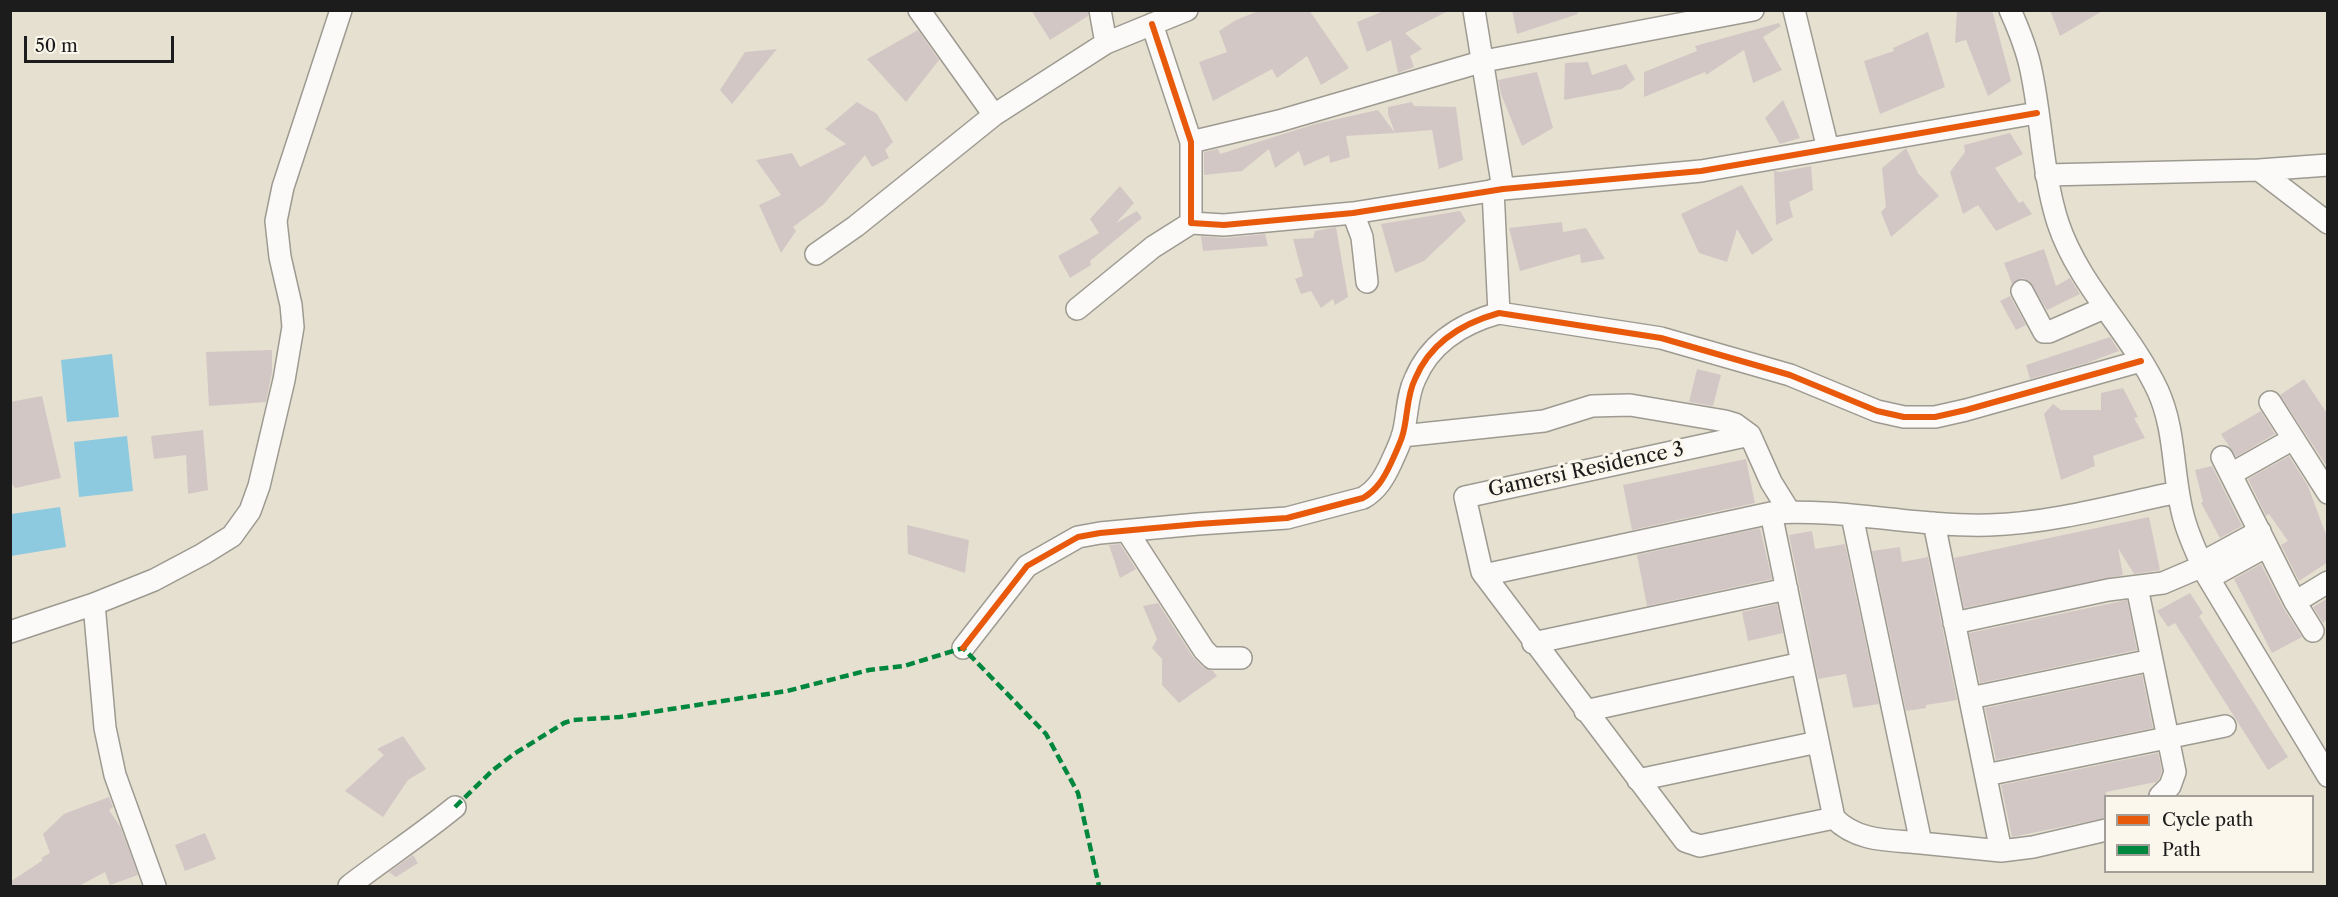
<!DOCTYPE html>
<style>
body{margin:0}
#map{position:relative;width:2338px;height:897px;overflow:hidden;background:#e6e0d0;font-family:"Libre Caslon Text",serif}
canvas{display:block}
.frame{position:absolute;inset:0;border:12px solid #1c1c1c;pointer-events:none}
.legend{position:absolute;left:2104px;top:795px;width:210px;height:78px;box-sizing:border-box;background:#fbf7ec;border:2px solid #a29f99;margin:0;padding:8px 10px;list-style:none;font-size:18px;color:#1c1c1c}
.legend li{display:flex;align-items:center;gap:12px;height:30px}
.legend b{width:30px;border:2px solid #a29f99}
.scale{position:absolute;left:24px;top:36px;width:150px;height:27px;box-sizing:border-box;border:3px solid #1c1c1c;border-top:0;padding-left:8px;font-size:18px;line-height:21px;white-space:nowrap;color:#1c1c1c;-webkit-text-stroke:4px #fbf7ec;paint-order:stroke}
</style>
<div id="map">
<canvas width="2338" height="897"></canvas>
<div class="frame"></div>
<ul class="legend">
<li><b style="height:8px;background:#e8590c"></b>Cycle path</li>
<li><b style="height:8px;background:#00873e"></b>Path</li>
</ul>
<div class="scale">50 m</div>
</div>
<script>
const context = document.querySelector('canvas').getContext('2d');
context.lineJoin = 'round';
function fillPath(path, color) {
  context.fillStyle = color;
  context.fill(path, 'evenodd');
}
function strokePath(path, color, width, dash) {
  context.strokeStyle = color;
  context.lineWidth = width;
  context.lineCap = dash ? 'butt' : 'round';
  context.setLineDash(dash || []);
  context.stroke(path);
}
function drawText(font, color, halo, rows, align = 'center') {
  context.font = font + ' "Libre Caslon Text",serif';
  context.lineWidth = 6;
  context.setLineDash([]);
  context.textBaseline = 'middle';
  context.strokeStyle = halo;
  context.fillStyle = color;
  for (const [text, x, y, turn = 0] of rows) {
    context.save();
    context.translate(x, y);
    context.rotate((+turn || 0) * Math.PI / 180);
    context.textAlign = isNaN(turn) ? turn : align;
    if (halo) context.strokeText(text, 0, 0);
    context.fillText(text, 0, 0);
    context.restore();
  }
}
const water = new Path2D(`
 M112,354l7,63 -52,5 -6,-62z
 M127,436l6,55 -54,6 -5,-55z
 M60,507l6,40 -55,9v-42z`);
const building = new Path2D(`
 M1031,10h57v6l-38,24z
 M1261,10h48l40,58 -28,17 -14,-29 -30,22 -5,-9 -59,32 -14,-39 28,-10 -8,-21 17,-11z
 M1386,10h64l-45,23 17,16 -12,7 4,11 -16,6 -7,-33 -24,12 -10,-30z
 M1512,10h65l1,4 -61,20z
 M1957,10h35l19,71 -23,15 -22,-56 -11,3z
 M2050,10h54l-44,26z
 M1779,23l2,3 -18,11 19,33 -29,13 -9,-33 -38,25 -1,-3 -61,25v-25l53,-21 -2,-5z
 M918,30l21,30 -33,42 -39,-43z
 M1928,32l17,55 -65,27 -16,-53 30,-10 -1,-3z
 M777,49l-45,55 -12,-14 25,-38z
 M1588,62l4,13 34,-11 9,15 -13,10 -58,11 1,-37z
 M1537,72l16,56 -31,18 -21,-52 -3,-14z
 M1783,100l17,38 -20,6 -15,-26z
 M857,102l20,12 16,28 -8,8 4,8 -17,9 -7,-12 -41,49 -31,23 3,4 -15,22 -22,-48 22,-10 -25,-35 36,-7 8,14 46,-23 -21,-15z
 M1412,102l2,4 42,1 7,53 -24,9 -7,-39 -37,3 -7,-19v-7z
 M1378,110l17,23 -49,3 4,21 -20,6 -1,-8 -25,11 -5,-15 -24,17 -6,-19 -27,22 -38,4v-23l14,-3 2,5 95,-30z
 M2010,133l13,21 -28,14 24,35 4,-2 9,13 -36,17 -18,-26 -15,9 -13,-42 15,-20 -1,-7z
 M1906,148l12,25 21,23 -48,41 -10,-25 5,-5 -4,-39z
 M1811,166l2,24 -24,12 4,15 -17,8 -2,-54 6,1z
 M1742,185l31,55 -21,15 -15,-26 -10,33 -28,-9 -18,-39z
 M1120,186l14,17 -18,20 21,-12 5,7 -52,43 1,4 -21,13 -12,-22 41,-23 -9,-14z
 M1460,211l6,10 -42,40 -29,12 -14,-49z
 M1562,222l1,10 23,-4 19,31 -24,4 -1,-9 -60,17 -11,-43z
 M1336,227l12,70 -13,8 -2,-6 -12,9 -10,-17 -10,3 -6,-15 8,-3 -10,-37 20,-1 2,-7z
 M1265,234l3,12 -65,5 -2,-15 24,2z
 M2044,249l12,37 14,-8 10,16 -33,16 -18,-29 -7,-3 -10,6 -8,-21z
 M2010,296l16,29 -10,5 -16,-29z
 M2110,337l9,14 -35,13 -54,15 -4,-14z
 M272,350v22l-6,30 -57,4 -3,-54z
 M1697,369l24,6 -8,31 -24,-4z
 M2304,379l24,36v53l-48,-73z
 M2123,388l15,29 -4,1 11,20 -52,18 2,10 -34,14 -17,-66 9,-10 8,6h40v-17z
 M42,396l19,82 -46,10 -5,-7v-79z
 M2261,411l14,23 -39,23 -15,-23z
 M203,430l5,60 -20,4 -2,-39 -32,4 -3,-23z
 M2289,456l19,30 20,54v22l-29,19 -18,-36 7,-4 -19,-27 -3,2 -18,-37z
 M1746,459l9,44 -123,27 -9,-45z
 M2212,466l30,60 -22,12 -19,-35 2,-1 -8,-32z
 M2149,517l11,53 -26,4 -16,-26 5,27 -159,33 -10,-50z
 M907,525l62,15 -4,33 -57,-19z
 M1760,528l12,51 -125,27 -10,-51z
 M1812,531l3,18 30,-5 34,160 -26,4 -7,-34 -28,5 -29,-144z
 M1120,544l16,25 -16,9 -11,-33z
 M1900,547l2,15 26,-5 29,143 -31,5v3l-20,3 -34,-160z
 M2261,564l23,45 18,28 -30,16 -38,-74z
 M2190,593l13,20 -4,3 89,141 -20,13 -93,-147 -7,4 -11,-16z
 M2328,598v20l-5,5 -10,-16z
 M2127,600l10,50 -157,33 -11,-50z
 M1158,603l35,54 10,10 10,4 4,5 -38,27 -17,-18v-26l-10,-11 5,-9 -14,-33z
 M1777,604l6,29 -35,8 -6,-29z
 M2142,675l11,53 -157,32 -11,-52z
 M403,736l23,33 -18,11 -25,37 -38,-26 39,-36 -7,-6z
 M2158,753l4,18 -3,8 -3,3 -50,10v26l-94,19 -11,-52z
 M109,797l4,10 -4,3 12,18 17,47 -28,10 -5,-13 -26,14h-69v-4l33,-22 -2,-2 9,-5 -7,-19 21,-20z
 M205,833l11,26 -31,12 -10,-26z
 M413,855l5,8 -22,14 -7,-5z`);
const minor = new Path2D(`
 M919,10l75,105
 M1100,10l6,33
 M1474,10l29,179
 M1794,10l34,139
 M2010,10c9,20 17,40 21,60 11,51 11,103 27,153 21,63 72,108 100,168 18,40 14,82 25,124 5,21 15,40 23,59l122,202
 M1152,24l39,118v81l33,2 129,-12 150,-24 198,-18 336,-58
 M1191,142l88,-21 205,-60 269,-51
 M2259,170l69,53
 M2046,175l213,-5 69,-5
 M1493,190l6,123
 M1353,213l9,24 5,45
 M816,254l40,-28 138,-111 112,-72 81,-33
 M2022,291l22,41h5l55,-24
 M1077,309l76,-62 38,-24
 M2270,402l58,91
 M1750,435l-285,62 17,75 203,269 15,5 134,-28
 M1402,436l142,-15 48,-15 38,-1 95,16 10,3 15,11 21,47 18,29
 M2222,457l73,145 18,29
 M2231,474l62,-35
 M1771,513l63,305c23,24 56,22 87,25
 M1852,516l69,327 80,8
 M1934,523l67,328 32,-4 73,-17
 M1127,531l77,119 8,8h29
 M2201,563l59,-32
 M1484,575l287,-62c73,-5 145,14 218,12 64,-2 127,-20 189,-33
 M2209,578l58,-32
 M2137,587l38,185 -5,14 -10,10
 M2295,602l33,-20
 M94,604l11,124 10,47 40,111
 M1954,623l154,-33 55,-7 40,-17
 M10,632l84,-28 60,-24 49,-26 29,-18 18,-25 9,-25 25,-106 9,-53 -2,-22 -11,-48 -4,-36 7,-34 58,-177
 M1533,643l254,-54
 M963,648l64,-82 51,-29 22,-4 98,-9 89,-6 76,-20c14,-8 21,-20 28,-35 4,-9 8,-17 11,-26 6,-18 4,-40 13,-58 15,-36 48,-56 84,-66l162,25 129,37 87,36 27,6h31l31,-7 175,-49
 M1970,698l182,-38
 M1585,711l217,-48
 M1986,775l239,-49
 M1638,780l180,-38
 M349,886c35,-27 72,-51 106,-79`);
const quiet = new Path2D(`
 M455,807l38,-37 21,-16 50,-31 9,-3 47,-3 167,-26 82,-21 35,-4 59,-18 83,86 32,59 21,93`);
const cycleway = new Path2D(`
 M1152,24l39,118v81l33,2 129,-12 150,-24 198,-18 336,-58
 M963,648l64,-82 51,-29 22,-4 98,-9 89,-6 76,-20c14,-8 21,-20 28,-35 4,-9 8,-17 11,-26 6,-18 4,-40 13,-58 15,-36 48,-56 84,-66l162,25 129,37 87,36 27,6h31l31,-7 175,-49`);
const streetNames = [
 ["Gamersi Residence 3",1586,470,-12]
];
fillPath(water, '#8ecadf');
fillPath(building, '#d3c7c6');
strokePath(minor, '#9d9a91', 24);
strokePath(minor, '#fbfaf8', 21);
strokePath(quiet, '#00873e', 4.5, [9, 4.5]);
strokePath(cycleway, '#e8590c', 6);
drawText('20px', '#1c1c1c', '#fbf7ec', streetNames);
</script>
